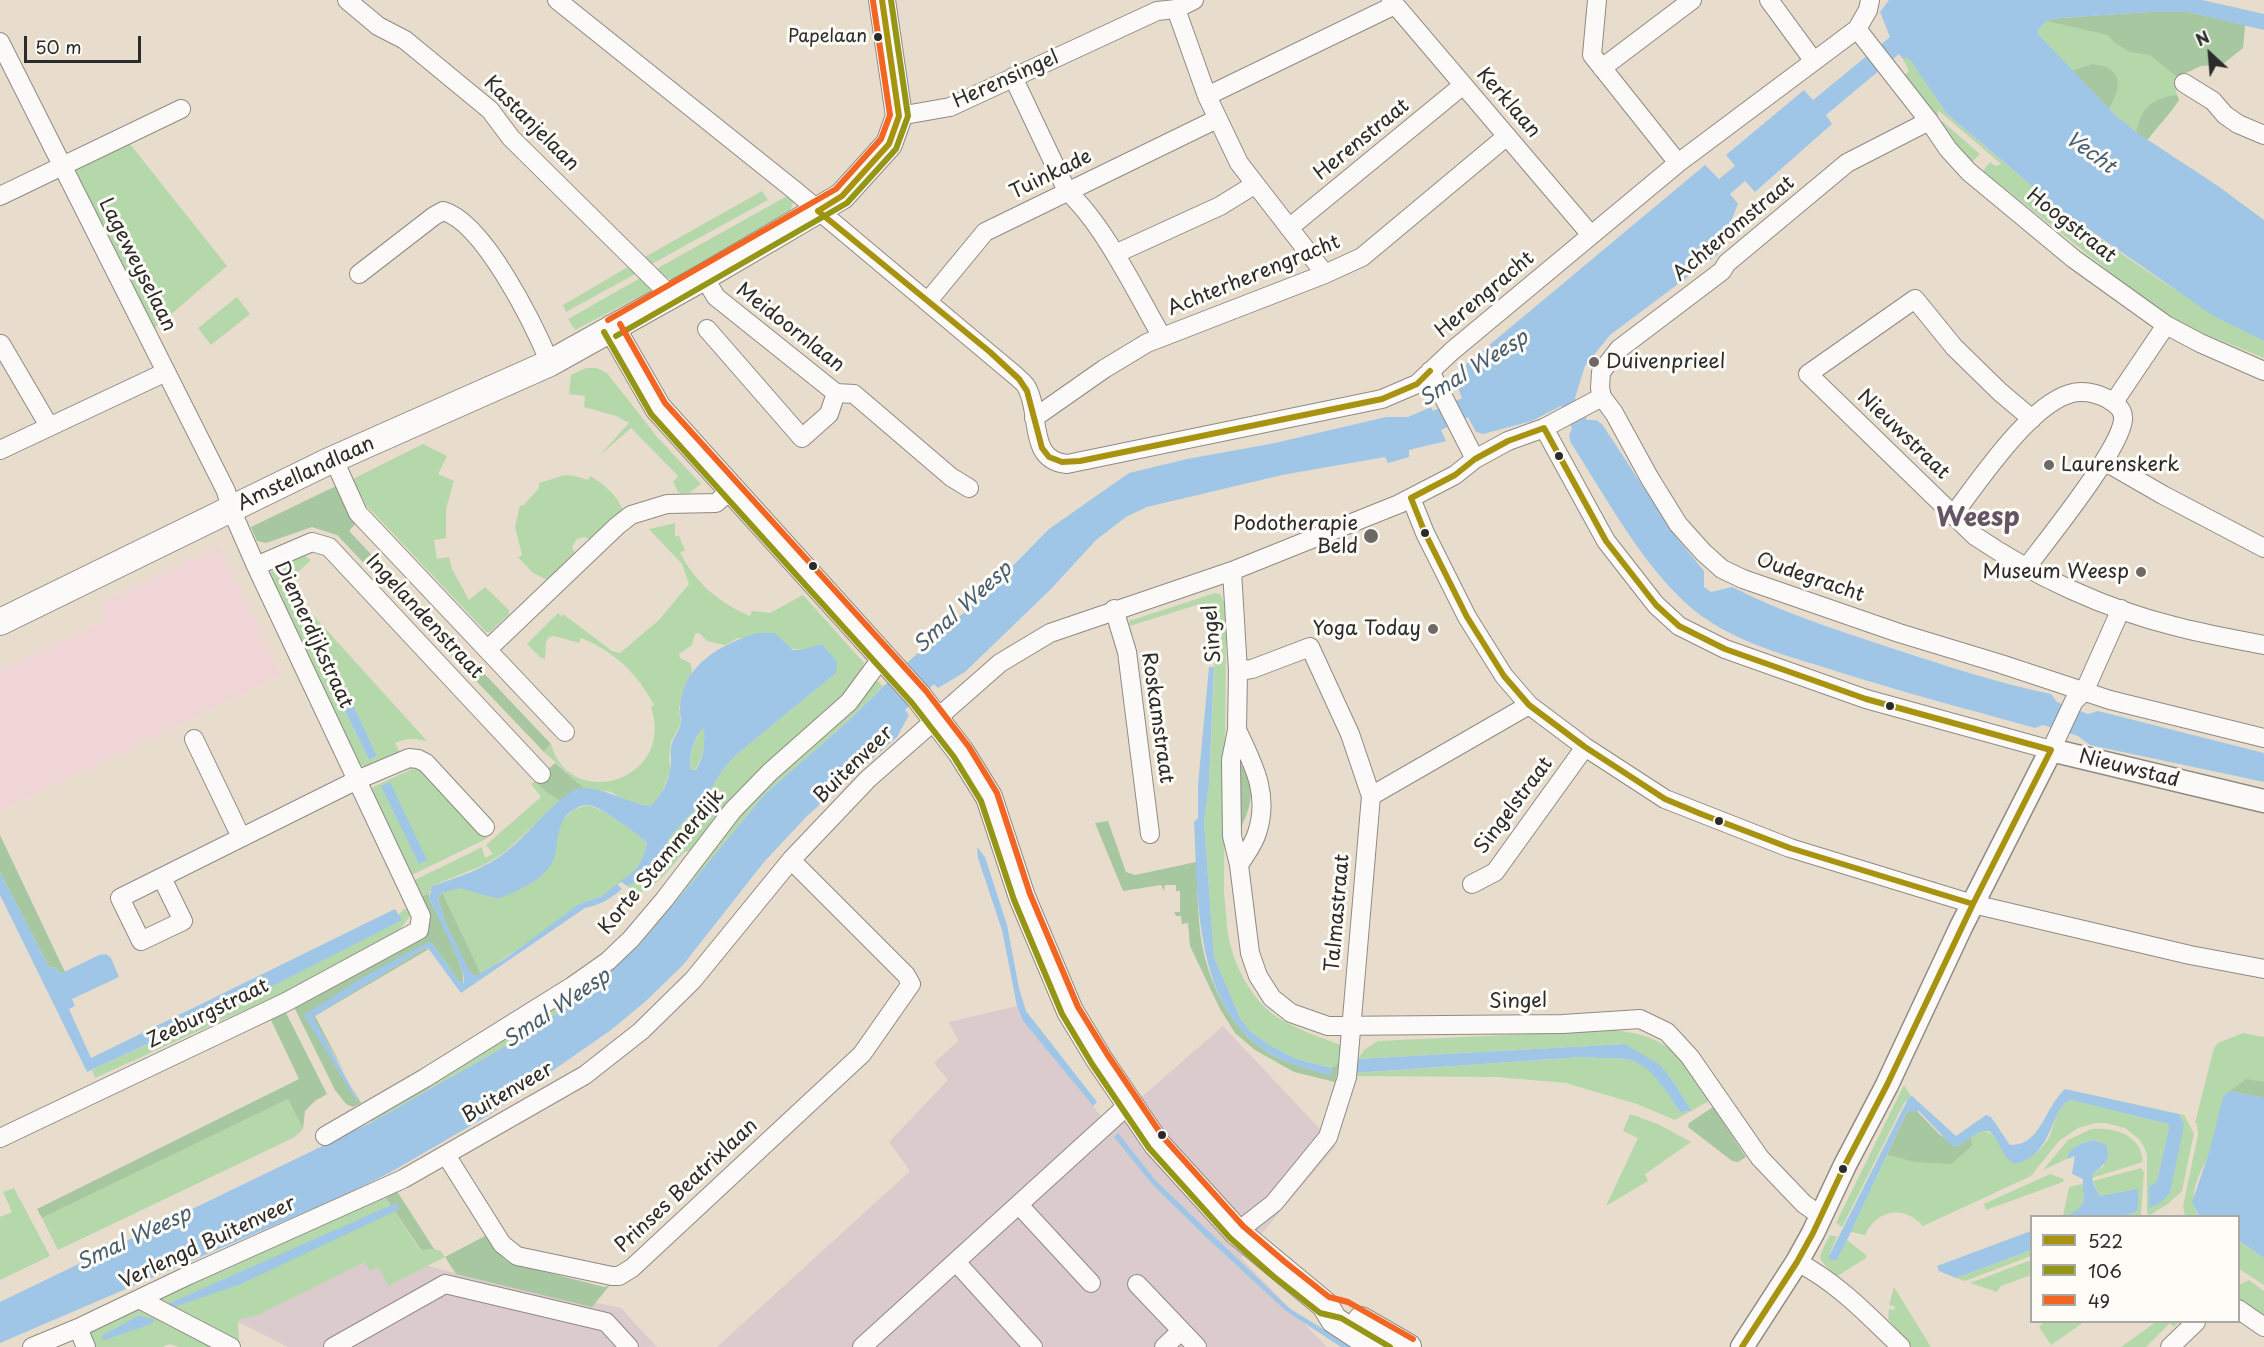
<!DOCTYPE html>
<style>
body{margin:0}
#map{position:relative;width:2264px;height:1347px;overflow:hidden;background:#e8ddcd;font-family:"Playpen Sans",sans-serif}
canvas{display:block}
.legend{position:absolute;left:2030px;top:1215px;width:210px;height:108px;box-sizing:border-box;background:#fdfcf7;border:2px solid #a9a8a5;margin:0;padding:8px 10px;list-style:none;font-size:18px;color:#2b2b2b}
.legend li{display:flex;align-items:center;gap:12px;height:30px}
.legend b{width:30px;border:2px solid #a9a8a5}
.north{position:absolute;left:2180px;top:24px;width:60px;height:60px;-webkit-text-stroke:4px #fdfcf7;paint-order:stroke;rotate:334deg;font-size:16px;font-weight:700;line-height:24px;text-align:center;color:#2b2b2b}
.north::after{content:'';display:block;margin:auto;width:21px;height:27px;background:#2b2b2b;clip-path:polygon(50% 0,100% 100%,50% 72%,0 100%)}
.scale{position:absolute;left:24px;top:36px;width:117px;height:27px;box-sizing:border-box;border:3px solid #2b2b2b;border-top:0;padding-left:8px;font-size:18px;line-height:21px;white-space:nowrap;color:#2b2b2b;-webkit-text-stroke:4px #fdfcf7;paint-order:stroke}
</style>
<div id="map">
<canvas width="2264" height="1347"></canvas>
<ul class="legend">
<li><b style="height:8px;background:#a89311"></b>522</li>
<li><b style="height:8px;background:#959516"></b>106</li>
<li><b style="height:8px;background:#f26522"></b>49</li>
</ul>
<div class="north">N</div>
<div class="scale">50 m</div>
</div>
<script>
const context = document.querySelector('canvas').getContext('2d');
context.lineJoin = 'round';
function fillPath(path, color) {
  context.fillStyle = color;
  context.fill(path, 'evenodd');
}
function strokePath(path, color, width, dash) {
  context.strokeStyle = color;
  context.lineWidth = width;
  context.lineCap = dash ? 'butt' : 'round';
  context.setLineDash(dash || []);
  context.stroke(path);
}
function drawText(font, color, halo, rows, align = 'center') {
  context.font = font + ' "Playpen Sans",sans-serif';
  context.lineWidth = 6;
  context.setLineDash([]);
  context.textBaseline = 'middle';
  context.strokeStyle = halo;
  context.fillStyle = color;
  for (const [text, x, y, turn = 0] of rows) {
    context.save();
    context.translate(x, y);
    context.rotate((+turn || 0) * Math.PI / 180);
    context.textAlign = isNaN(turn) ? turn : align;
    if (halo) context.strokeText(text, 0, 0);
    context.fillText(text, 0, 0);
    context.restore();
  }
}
const built = new Path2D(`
 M219,546l63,129 -282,137v-142l106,-51 -7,-15z`);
const industrial = new Path2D(`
 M1017,1006l6,15 87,106 36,-34 77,-67 113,120 -95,112 86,89h-610l193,-176 -21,-29 59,-62 -14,-17 24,-22 -9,-19z
 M377,1251l69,20 175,37 36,39h-369l-52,-26z`);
const green = new Path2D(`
 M2150,12l95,13 -2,23 -20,16 -22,2 -24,11 -1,15 3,8 -7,10 -25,30c-42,-29 -75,-69 -109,-106v-4l9,-9 14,-3z
 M1907,58c16,11 26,40 40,55 3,5 9,8 13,12 94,82 194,159 304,216v17l-64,-26 -25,-13 -39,-26 -153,-122 7,-9 5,4 6,-2 -63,-54v6l-3,2 -32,-41 6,-6 -6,-12z
 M1942,121l38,33 -10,10 -30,-41z
 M130,144l97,122 -74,64 -78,-159z
 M762,191l6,9 -118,65 -7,-7z
 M787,196l7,4 -6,17 -116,63 -11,-5 -4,-4 1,-3z
 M633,264l4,9 -71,39 -3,-7z
 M642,277l7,4 1,10 -75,39 -7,-11z
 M237,297l13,17 -39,31 -13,-17z
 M586,368h11l10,5 51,65 43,46 -12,9 -6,1 -5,-2 -5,-10 5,-6 -47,-48 -32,28 30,-33 -13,-7 -32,-9 1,-11 -16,-2 2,-19z
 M423,444l24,12 -9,18 16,7 -8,28v29l-12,2 3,19 12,-2 3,12 17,31 16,-13 24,23v4l-19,18h-4l-120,-127 -13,-26z
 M565,475l10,1 13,4 2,-4c16,9 26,19 34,35l-33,29 -6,-3 -8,2 -5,8 4,8 -27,26 -16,-8 -15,-16 4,-2 -7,-28 5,-22 3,1 16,-18v-5z
 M675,523v13h4l6,14 -5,3c17,31 38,49 70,63l2,-5 18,2 33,-18 61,68 -4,13 -10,16 -152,157 -14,3c-13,14 -27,37 -47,41l-10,-7 18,-9 7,-7 18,-33 35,-39 20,-31 11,-12 100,-82 -35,-23 -13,-2 -6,-9 -44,-1 -13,7 -18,-4 -8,-8 -4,1 -3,11 -13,9 1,4 10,5 2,6 -1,8 -12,30 2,16 -10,19 -2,17 2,10 -11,28 -10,9 -24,-5 -15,-9 -27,-4 -40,-36 7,-8c18,68 125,38 100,-37l3,-2c-17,-32 -39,-53 -73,-67l-2,5 -25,-7 -5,1 -3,5 -1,17 -5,-2 -13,-13 31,-31 4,4 1,-3 49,37 8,2 39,-33 30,-36 -7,-20 -33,-35z
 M304,555l7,5 -26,24 142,157c-12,-3 -21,-3 -32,2l5,10 -32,14 -8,-2 -90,-188v-5zM319,636l5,6 53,114 -8,4 -57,-117z
 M1215,593l5,1 4,8 2,29 -2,262c2,14 2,28 4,41 5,31 25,69 52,85 19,11 40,18 60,26l3,4 -4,14 -7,5 -36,-9 -25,-13 -21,-15 -9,-11 -27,-63 -10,-135 5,-37 8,-175h-4l-5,-6h-8l-70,22 -1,-5z
 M873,677l10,9 -38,38 -80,70 -127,153 -36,33 -35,27 -56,36 -139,79 -4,-7 219,-135 147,-163z
 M704,726c1,15 0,31 -9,44h-4c-3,-17 4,-31 13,-44z
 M414,768l6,3 2,-2 66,69 -76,37 -40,-82 1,-6z
 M535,781l11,11 14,9 -55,51 -21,13 -52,21 -3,8 -7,2 -7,-16 67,-33 3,11 8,-4 -7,-9 55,-48 -10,-13z
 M587,805c18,5 46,24 60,38l-5,20 -12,13 -28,20 -23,8 -30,24 -68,46 -39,-82 18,-5 38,12 64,-79 12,-10z
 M404,909h6l-1,9 -10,12 -114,62 -190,86 -3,-8 175,-81 134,-69 -3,-5z
 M1612,1030c59,6 66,24 97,71l-34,19 -38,-16 -71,-21 -69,-6 -143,-1 1,-3 225,-16 48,2c24,5 39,34 52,53l10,-1 -15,-27 -50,-40 -267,15 6,-9 14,-9z
 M2243,1033l21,4v61l-8,-2c-21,26 -80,87 -57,120h-14l-2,-10 15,-71 -1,-11 -2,-1 19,-75 4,-5z
 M1904,1085l7,11 -7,7 -62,124 -6,-4z
 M288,1099l15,30 -8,8 -237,113 -16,-32z
 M2071,1100l97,24 1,4 -12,54 -8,6v19l30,-93 -54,-13 59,14 10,18 -12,58 -13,12 -19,12 -3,-2v-59l-4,-9 -4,-6 -14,-11 -19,-5h-10l-18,5 -19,13 -28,35 -108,50c-19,-21 -46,-17 -58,9l-14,-3 36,-77 27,7 59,-16 -3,-10 13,-5c18,1 17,26 32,33 13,-5 24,-11 32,-23 8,-13 8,-35 24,-41z
 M1630,1114l28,10 33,18 -46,32 3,7 -42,25 32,-68 -15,-7z
 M2091,1129c24,-2 50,5 52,33l-51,16v-4l12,-8 -5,-25c-12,-3 -29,6 -32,18l-24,11 25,-30z
 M2141,1168l3,4 -3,41 -1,3h-16l14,-5 -32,-14 -6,-1 -7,-15z
 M2050,1174l14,5 -1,3 -77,28 -2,-6z
 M2083,1184c3,19 1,28 -20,32l6,-29z
 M14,1188l36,68 -50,24v-63l12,-5 -9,-20z
 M383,1194l37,56 14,-1 7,2 4,6 -57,29 -9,-19 -9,4 -5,-9 -107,53 -20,5 1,21 -90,-45z
 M1830,1235l7,2 -8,18 8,5 10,-20 19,15v3l-27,17h-3c-21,-18 -18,-16 -6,-40z
 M2238,1241l26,17v27l-25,-16z
 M2031,1250v6l-66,25 -9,-3z
 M2031,1260v15l-30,11 -4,6 -27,-9z
 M2249,1280l15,11v31l-25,-19v-18z
 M1894,1287l37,60h-19l-24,-28 1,-10 5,1 1,-3 -6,-2z
 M132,1303l87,44h-40l-10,-3 -6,3h-69l-11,-23z
 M2044,1322h40l-33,23 -12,-18z
 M2156,1322h23l-5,5 -4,-4 -24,24h-25z`);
const forest = new Path2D(`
 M2150,12h38l57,13 -2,23 -20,16 -22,2 -24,11 -27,-22 -20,-3 -16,-10 -6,-7 -61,-14 14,-3z
 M2092,64c32,4 30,21 17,45l-37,-38z
 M2177,95l2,5 -7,10 -25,30 -11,-8c6,-24 15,-34 41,-37z
 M336,486l21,36 -8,9 202,213 -7,8 -207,-217 -25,-8 -46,16 -9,-2 -6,-14z
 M1237,758c4,7 10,14 12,21 6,19 -3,39 -11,55z
 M555,763l29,25 -15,6 -9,7 -14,-9 -11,-11z
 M1108,821l18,51 9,3 61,-13c2,31 1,66 9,96 9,34 28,71 58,91 20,14 45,20 68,26l1,-7 7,-5 -4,19 -41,-10 -39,-22 -20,-17 -15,-24 -30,-63 -2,-23 -6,1 -1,-8h-5l-2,-4h6v-21h-4v-6h-11l-1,6 -3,-6 -38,6 -28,-68z
 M0,835l65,137 -5,2 -3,-6 -8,-1 -49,-95z
 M442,892l39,82 -5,2 -6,-3 -25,-51 -7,-23z
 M429,894v4c7,16 38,71 34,85l-5,-3 -26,-37 -127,72 52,86 1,-1 -6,-13 9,16 -8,4 -7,-3 -11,-14 -41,-83 127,-72 8,-7v-17l-7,-15z
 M425,948l4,1 -114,67 31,59 -34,-58z
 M285,1011l42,83 -12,7 -10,10 -2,18 -15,-30 -246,119 -5,-9 262,-130 -29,-61z
 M2246,1079l18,3v16l-34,-7z
 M1713,1107l33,50 -8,5 -6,-1 -44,-34 1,-4z
 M1916,1110l24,25 18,11 12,-10 3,9 -22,19 -37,-2 -27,-7 20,-43z
 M395,1188l39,61 -13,1 -38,-56z
 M487,1235l17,24 6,4 94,24 6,-2 -18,22 -136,-33 -11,-17z`);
const water = new Path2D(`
 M1889,0h313l62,14v16l-76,-18h-38l-89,6 -14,3 -9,9v4l76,80 22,18 82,54 46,34v121l-52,-26 -154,-107 -111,-94 -36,-53 -4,-3 -4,1 -4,-5 -73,61 6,9 -77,68 -10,-11 -15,13 8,10 -21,51 -107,80 -25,31 -10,32 12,22h9l6,4 74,113 28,34v16l7,5 21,-5c51,26 105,43 159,61 53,17 105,35 160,46l6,8 31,12 10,-3 166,42v29l-174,-37 -12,-9 -35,-11 -8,3c-72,-20 -144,-39 -215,-62 -40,-12 -83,-25 -117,-49 -53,-37 -97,-120 -132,-174l-2,-7 3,-8 -11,-22 -29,15 -49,13 -7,-2 -8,-15 -27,13 5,11 -37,9v7l-21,6 -3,-6 -103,18 -135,32 -21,10 -30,23 -44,48 -87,84 -27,16 -4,-4 -27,24 -2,2 4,5 -12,22 -90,79 -43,46 -81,103 -37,36 -35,29 -122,85 -98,57 -46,23 -345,148v-41l372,-180 139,-79 56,-36 71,-60 127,-153 80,-70 64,-63 76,-67 64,-65 80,-56 58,-14 88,-16 111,-26h22l23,-10 2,4 29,-13 -8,-19 3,-7 248,-207 14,14 16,-13 -9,-11 78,-65 9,10 77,-63 -10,-25z
 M758,633h17l18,17h8l21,-6 15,18 -1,11 -100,82 -11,12 -20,31 -35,39 -18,33 -7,7 -18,9 -7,-5c17,-9 23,-19 27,-38 -9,-9 -47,-37 -59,-38 -8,-1 -23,9 -26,17 -6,12 -4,29 -10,41 -11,19 -36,28 -54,36l-38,-11 -19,5 -3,6 7,23 25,50 6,4 30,-18 73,-54 23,-8 15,-12 5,5c-12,10 -22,16 -37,19l-124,85 -33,-45h-3l-112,69 45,83 -1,2 -53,-87 59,-38 65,-35 4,1 26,37 6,3v-5l-4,-14 -31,-66 3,-12c24,-8 55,-18 75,-35 14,-11 26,-25 39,-38 10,-9 24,-25 38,-25 24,1 43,15 66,18 11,-9 17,-22 20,-35 2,-7 0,-16 1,-23 1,-10 9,-17 10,-26 1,-4 -2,-9 -1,-14 2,-43 42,-65 78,-75zM704,727c1,15 0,30 -8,43h-5c-3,-16 3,-32 13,-43z
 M319,636l5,6 53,114 -8,4 -57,-117v-5z
 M1209,667h5l-5,118 -5,37 10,135 27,63 9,11 21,15 25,13 36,9 -1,8c-23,-7 -48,-13 -68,-27 -69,-47 -65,-153 -69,-227l4,-4v-33z
 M390,782l37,78 -8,4 -38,-78z
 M977,847l8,10 22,68 12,63 7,23 71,91 -4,4 -70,-85 -6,-15 -15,-76 -24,-72z
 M0,872l49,95 8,1 3,6 39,-19 7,-1 5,4 8,19 -47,22 3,7 -6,3 22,49 304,-149 7,11 -135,69 -180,83 -87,-177z
 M1625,1044l35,21 15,19 16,27 -11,1c-13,-19 -28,-47 -52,-53l-48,-2 -225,16 3,-14z
 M2065,1089l114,25 5,11 -14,68 -10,10 -11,5v-21l8,-6 12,-53 -1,-4 -97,-24c-22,7 -15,54 -56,64 -14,-6 -14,-24 -26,-33 -16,-1 -22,14 -36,16l-34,-36 -12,1 -56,120 -14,28h-6l-3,-2 81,-161 3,-1 44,40 30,-21 5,2 19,28c31,1 34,-37 55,-56z
 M2230,1091l34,7v160l-25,-17 -1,-25h-39l-7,-14 17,-49 14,-56z
 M1118,1133l38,48 133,127 63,39h-11l-55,-36 -80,-74 -53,-52 -39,-48z
 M2094,1140l12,5c6,15 -3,21 -14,29l1,9 7,13 38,-7v22l-14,5h-58c25,-11 16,-16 17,-37l-11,-5 3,-18 -8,3c2,-12 16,-17 27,-19z
 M396,1203l4,6 -159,75 -67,23 -6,-1 2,-3z
 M2031,1231v19l-75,28 -17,-7 -2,-5z
 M138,1316l17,3 -4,5 -49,17 1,-6z`);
const minor = new Path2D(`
 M347,0l31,26 27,14 85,70 21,28 160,158
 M557,0l236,189 223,187c3,3 8,7 10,10 16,26 0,74 41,78l315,-65 35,-15 35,-33 226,-188 179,-134 11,-19 2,-10
 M1391,0l200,235
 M1597,0l-5,55 86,108
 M1769,0l44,60
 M1176,9l31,87 32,67 86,111
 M1857,29l72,92 19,28 21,23 105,87 92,66 34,18 64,28
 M0,42l226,449 5,18 25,57 165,350 -2,14 -133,72 -286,136
 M1602,68l90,-68
 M1013,77l54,114c38,35 69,101 95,146
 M2184,83l29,18 12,14 13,9 26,11
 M1207,96l188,-91
 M899,116l51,-9 207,-96 19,-2 18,-9
 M1929,121l-82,42 -120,100 -5,8 -103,78 -18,23 -1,16 2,9 12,16 35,64 29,47 25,28 19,17 21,10 156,54 102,31 109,36 154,38
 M0,196l181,-87
 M1289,228l173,-142
 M1115,254l105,-48 34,-21
 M359,274l75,-58 9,-5c41,11 91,114 107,152
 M704,277l12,20 120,96
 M928,301l57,-69 232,-113
 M707,329l95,109 27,-24 7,-21
 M1,344l48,82
 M1430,371l45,88
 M836,393l18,1 97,83 18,11
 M2114,402l52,-77
 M1034,418l70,-49 43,-26 178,-69 37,-17 145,-121
 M2032,419l-32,-27 -46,-45 -39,-48 -107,75 167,162c59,40 130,73 199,90 30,8 60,13 90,19
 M1544,428l62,113 50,64 23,21 46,23 141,50 185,51 23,-49 10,-9 37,-83
 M0,450l166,-78
 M334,460l24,53 207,219
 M2104,461l59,34 101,53
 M1411,498l14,35 42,84 37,59 25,29 56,42 80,52 125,49 183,56 217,51 74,14
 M1953,515c26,-34 75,-108 116,-121 13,-4 27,-1 39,5 8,5 16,10 15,21 -3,30 -76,120 -97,148
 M256,566l56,-24 17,5 212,227
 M1232,571l6,100 -1,59 -6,30 1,76 7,29 11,88 8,23 14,22 19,15 37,13 235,-2 77,-5 27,13 23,25 70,101 44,46 16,11
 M1114,609l13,43 23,182
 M488,649l129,-123 14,-11 36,-11 49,-1 15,-13
 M1237,730c16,34 33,64 20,103 -3,11 -12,22 -18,32
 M194,739l47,98
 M1371,796l158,-91
 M162,878l21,43 -42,20 -21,-43 237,-118 52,-22 9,1 8,4 59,64
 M1472,884l23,-12 90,-125
 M325,1136l100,-58 146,-91 37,-26 23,-22 33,-39 69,-90 37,-38 79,-70 34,-46
 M446,1155l56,89 15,12 95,20h7l13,-8 230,-214 49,-70 -5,-9 -115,-115
 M1019,1205l72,78
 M1237,1232l37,-29 54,-66 19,-60 24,-281 -21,-62 -40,-87 -58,22 -14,2
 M956,1262l77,85
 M1797,1262c40,20 72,54 104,85
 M1137,1284l60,63
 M139,1299l92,48
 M2238,1309l26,18
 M78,1328l8,19
 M32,1347l46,-19 111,-53 214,-96 182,-104 56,-44 52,-51 98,-120 77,-81 132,-116 50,-30 182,-62 167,-67 56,-29 20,-16 33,-18 36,-13 58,-31
 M333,1347l112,-63 161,38 23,25
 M862,1347l267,-243
 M1164,1347l17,-16
 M2170,1347l26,-25`);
const tertiary = new Path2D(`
 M1742,1347l55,-85 16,-29 32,-68 42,-80 74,-158 90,-177 213,51`);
const secondary = new Path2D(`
 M612,328l46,80 261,289 42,55 28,45 33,100 48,114 29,48 57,84 81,89 88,73 9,15 41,27
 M0,622l327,-160 223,-99 154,-86 138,-81 47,-52 10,-28 -17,-116
 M1361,1320l47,27`);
const bus1 = new Path2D(`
 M818,211l172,141 29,27 8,12 15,57 7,9 13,5 18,-1 302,-62 35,-15 13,-13
 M818,211l24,-15 47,-52 10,-28 -17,-116
 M1544,428l62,113 50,64 23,21 46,23 141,50 185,51 -78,154 -183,-56 -89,-34 -36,-15 -80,-52 -56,-42 -25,-29 -37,-59 -42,-84 -14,-35 44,-23 20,-16 33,-18z
 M1742,1347l55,-85 16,-29 32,-68 42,-80 86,-181`);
const bus2 = new Path2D(`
 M604,332l47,82 261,289 42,54 27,44 33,99 48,114 30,50 57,84 81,90 43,38 47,37 21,5 49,29
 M616,336l231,-133 49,-54 12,-33 -17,-116`);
const bus3 = new Path2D(`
 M608,320l228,-131 45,-50 9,-24 -17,-114
 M620,324l45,79 261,288 43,56 28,46 33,101 48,113 29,47 56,83 80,89 42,36 44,35 19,5 65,37`);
const markers = [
 [878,37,5,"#2b2b2b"],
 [1594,362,6,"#6d6964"],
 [1559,456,5,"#2b2b2b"],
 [2049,465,6,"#6d6964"],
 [1425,533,5,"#2b2b2b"],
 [1371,536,8,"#6d6964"],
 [813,566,5,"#2b2b2b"],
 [2141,572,6,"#6d6964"],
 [1433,629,6,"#6d6964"],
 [1890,706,5,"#2b2b2b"],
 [1719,821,5,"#2b2b2b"],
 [1162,1135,5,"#2b2b2b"],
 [1843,1169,5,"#2b2b2b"]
];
const busNames = [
 ["Papelaan",867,37]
];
const streetNames = [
 ["Herensingel",1006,80,-24],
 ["Kerklaan",1508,103,49],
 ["Kastanjelaan",531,124,45],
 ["Herenstraat",1362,140,-39],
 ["Tuinkade",1051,175,-26],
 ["Hoogstraat",2071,226,38],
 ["Achteromstraat",1734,229,-40],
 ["Lageweyselaan",137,265,63],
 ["Achterherengracht",1254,276,-22],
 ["Herengracht",1485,295,-40],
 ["Meidoornlaan",790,328,38],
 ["Nieuwstraat",1903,435,44],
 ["Amstellandlaan",306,474,-25],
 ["Oudegracht",1810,578,19],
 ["Ingelandenstraat",424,617,47],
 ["Singel",1213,634,-94],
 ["Diemerdijkstraat",313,635,65],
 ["Roskamstraat",1157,718,82],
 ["Buitenveer",854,765,-44],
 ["Nieuwstad",2129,769,14],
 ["Singelstraat",1514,806,-53],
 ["Korte Stammerdijk",662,862,-50],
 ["Talmastraat",1338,913,-85],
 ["Singel",1518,1002,-1],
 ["Zeeburgstraat",208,1014,-26],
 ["Buitenveer",508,1093,-30],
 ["Prinses Beatrixlaan",687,1186,-43],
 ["Verlengd Buitenveer",208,1243,-25]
];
const poiNames = [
 ["Duivenprieel",1606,362,"left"],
 ["Laurenskerk",2061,465,"left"],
 ["Podotherapie",1358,524],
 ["Beld",1358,547],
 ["Museum Weesp",2129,572],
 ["Yoga Today",1421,629]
];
const waterNames = [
 ["Vecht",2090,153,36],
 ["Smal Weesp",1474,369,-32],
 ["Smal Weesp",963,608,-42],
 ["Smal Weesp",557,1009,-34],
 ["Smal Weesp",134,1239,-25]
];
const districtNames = [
 ["Weesp",1978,519]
];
fillPath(built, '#efd5d5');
fillPath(industrial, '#dbcbcc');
fillPath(green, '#b5d8ab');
fillPath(forest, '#a6c79f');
fillPath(water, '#9fc6e7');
strokePath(minor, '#8f8a82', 20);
strokePath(tertiary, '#8f8a82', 25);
strokePath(secondary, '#8f8a82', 28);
strokePath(minor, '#fcfaf8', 18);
strokePath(tertiary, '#fcfaf8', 22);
strokePath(secondary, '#fcfaf8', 26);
strokePath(bus1, '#a89311', 6);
strokePath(bus2, '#959516', 6);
strokePath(bus3, '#f26522', 6);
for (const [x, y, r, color] of markers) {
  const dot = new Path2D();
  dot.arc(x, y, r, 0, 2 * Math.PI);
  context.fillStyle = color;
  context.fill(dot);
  strokePath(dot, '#fdfcf7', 2);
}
drawText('18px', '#2b2b2b', '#fdfcf7', busNames, 'right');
drawText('20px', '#2b2b2b', '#fdfcf7', streetNames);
drawText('20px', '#2b2b2b', '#fdfcf7', poiNames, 'right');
drawText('italic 21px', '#495e71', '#fdfcf7', waterNames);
drawText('bold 26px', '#645464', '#fdfcf7', districtNames);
</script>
